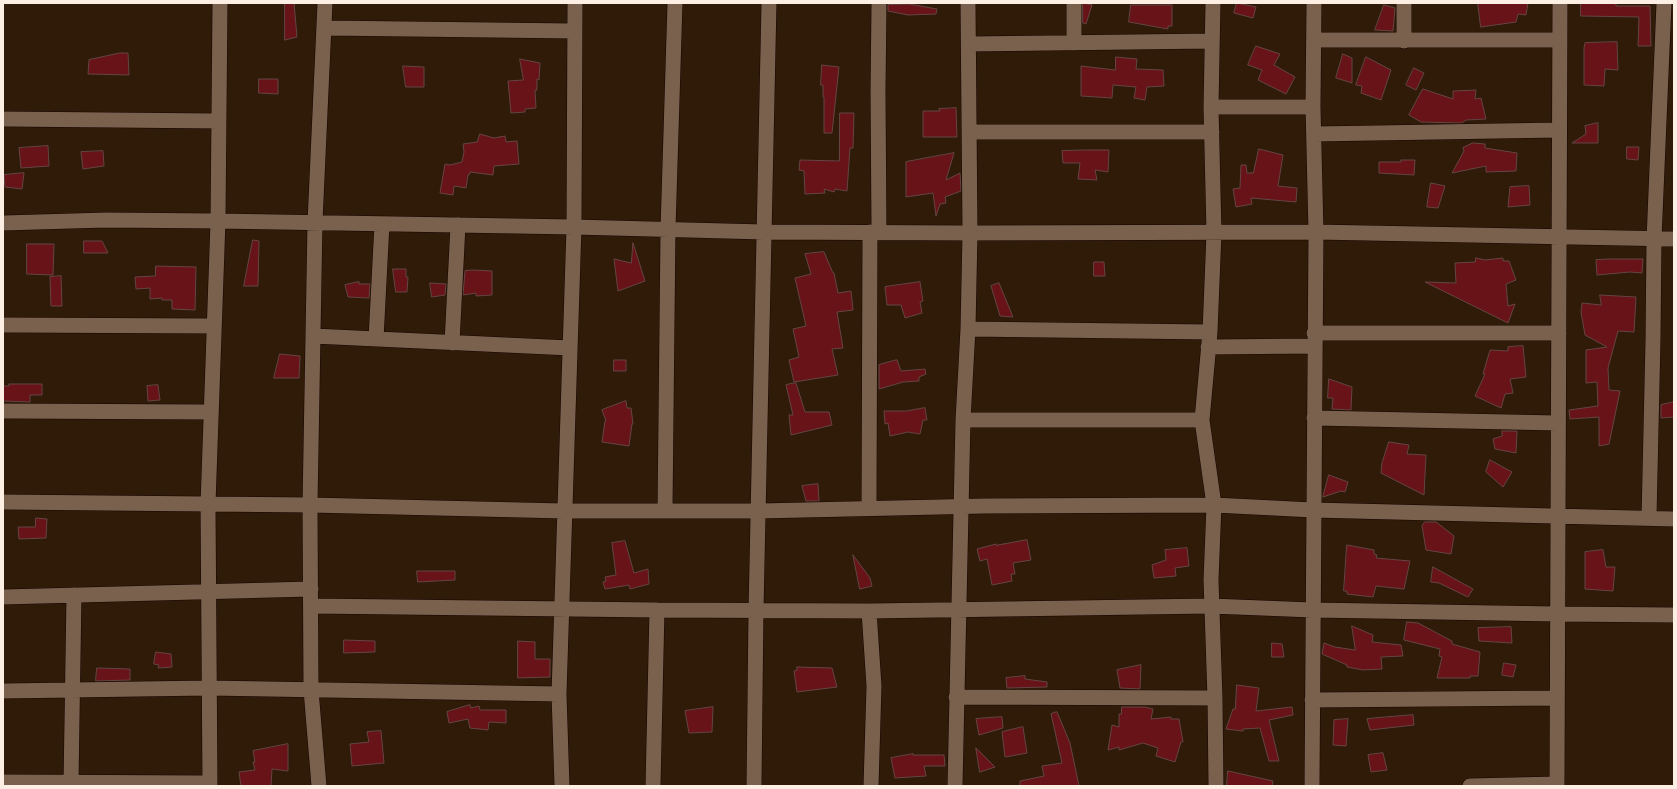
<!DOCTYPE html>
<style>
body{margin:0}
#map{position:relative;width:1677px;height:789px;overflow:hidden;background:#2f1b08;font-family:"Source Serif 4",serif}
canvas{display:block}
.frame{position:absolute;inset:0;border:4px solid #feefe4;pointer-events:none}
</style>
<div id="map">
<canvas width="1677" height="789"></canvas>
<div class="frame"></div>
</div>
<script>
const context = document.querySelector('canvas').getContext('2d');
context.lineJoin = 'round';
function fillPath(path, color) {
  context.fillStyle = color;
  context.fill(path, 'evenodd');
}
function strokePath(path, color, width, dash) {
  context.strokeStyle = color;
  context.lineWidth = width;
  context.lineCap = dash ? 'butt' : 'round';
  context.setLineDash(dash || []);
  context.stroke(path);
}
const building = new Path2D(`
 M285,3h9l3,34 -12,3z
 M1083,3l9,2 -6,19 -3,-1z
 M1237,3l19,4 -3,11 -19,-5z
 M1478,3h50l-2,12 -8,-1 -2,8 -35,5z
 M1581,3h35v3h34l1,40h-13l1,-29 -58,-1z
 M909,4l28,5 -1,5 -28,1 -20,-4v-6z
 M1131,5h41v21h-4v3l-39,-7z
 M1384,5l11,3 -2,23 -18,-1z
 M1617,42l1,28 -13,-1 -1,17 -20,-1v-37l1,-5z
 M1256,46l24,8 -6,11 21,12 -9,17 -28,-14 4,-10 -14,-5z
 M120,53h8l1,22 -41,-1 1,-14z
 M1343,54l9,4v25l-16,-5z
 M1116,57l21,2 -1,10 27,1 1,16 -17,1 -2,13 -11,-2 2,-11 -23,-2 -1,13 -31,-2v-30l34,4z
 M1366,57l25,13 -10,30 -20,-7 1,-7 -6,-1z
 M520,59l20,4 -1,17 -2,-1v11h-2l1,18 -11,1v3l-14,1 -3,-32 15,-1z
 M822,65l17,2 -7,66h-8v-36h-1v-12h-2z
 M403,66l21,1v20h-18z
 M1414,68l10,5 -8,17 -10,-5z
 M259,79h19v15l-19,-1z
 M1423,89l30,10v-8l23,-1 -1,9 6,-1 5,21 -20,1 -4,3 -41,-1 -12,-7z
 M956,108l1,29h-34v-26h17l-1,-2z
 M840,113h14l-1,35h-3l-3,43 -12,-2 -1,3 -10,-3 1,4 -20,1 -1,-23 -5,-1 1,-10 39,1z
 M1598,123v20h-26l14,-9 -1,-8z
 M480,134l14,4 11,-2 1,6 11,-1 2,23 -25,2 -1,9 -23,-3 -1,3h-1l-2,13 -12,-2 -1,9 -13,-2 5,-29 5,1 12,-3 2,-10 -1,-8 14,-2z
 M1473,143l12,1v4l32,5 -1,18 -30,1v-6l-34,7 12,-22 -1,-3z
 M48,146l1,20 -28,2 -2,-20z
 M1627,147h12l-1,13 -11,-1z
 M1259,149l24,6 -5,31 19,2 -1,14 -45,-4 1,6 -16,3 -3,-18 7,-1 1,-23h5l1,8h6z
 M1085,150h24l-1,22 -13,-2 2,10 -19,-1 2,-16h-17l-1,-12z
 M103,151l1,15 -21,3 -2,-17z
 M954,153l-8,27 14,-7 1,18 -16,6 1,6 -6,1 -4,12 -3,-23 -27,4v-35z
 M1401,160h14l-1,15 -35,-2v-11h22z
 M24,173l-2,16 -17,-2 -1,-12z
 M1431,183l14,3 -7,22 -11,-1z
 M1529,186l1,19 -22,2 2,-20z
 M253,240l6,1 -1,45h-14z
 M84,241h18l6,12h-24z
 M633,243l12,38 -27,10 -4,-32 17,4z
 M27,244h27l-1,31 -26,-1z
 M824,252l9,21h1l4,20 13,-2 2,19 -16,2 6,36 -11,1 6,26 -44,7 -5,-22 10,-3 -6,-28 13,-3 -11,-48 16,-4 -6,-20z
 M1476,258l9,2 18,-2v3h6l7,19 -10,4 2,22 7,-2 -7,19 -83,-41 31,1 -1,-20 20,-1z
 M1610,259h33l-1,14 -12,-1 -33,3 -1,-15z
 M1094,262h10l1,14h-11z
 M156,266l40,1 -1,43 -23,-1v-9h-10v-2l-12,1v-11l-14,1 -1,-12 20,-1z
 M393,269h13v8h2l-1,15h-11z
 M474,270l18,1v24l-16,1v-3l-13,2 2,-24z
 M61,276l1,30h-11l-1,-29z
 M359,282v2h11l-1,14 -21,-1 -3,-12z
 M920,282l3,19 -3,1 2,11 -17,5 -4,-13h-14l-2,-18z
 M430,283l16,1 -1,11 -13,2z
 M999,283l14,34 -13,-1 -9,-30z
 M1600,295l36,2 -2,35 -16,-1 -10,37 1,22 11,1 -11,53 -10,2v-29l-29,2 -1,-9 29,-4 -1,-24 -11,1v-33l21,-3 -22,-12 -4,-23 1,-9 19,2z
 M1523,346l3,31 -16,2 3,14 -8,1 -4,14 -26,-12 10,-22h-2l7,-24 18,1v-4z
 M280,354l20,2 -1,22h-25z
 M614,360h12v11h-12z
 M897,360l4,11 24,-2 1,5 -7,3v4l-16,1 -24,7v-24z
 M1329,379l23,8 -1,23 -19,-1 1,-11h-5z
 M796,383l9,29h24l3,13 -41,10 -2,-20h4l-7,-30z
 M9,384h33v11h-12v7l-27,-1v-15h6z
 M158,385l2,15 -12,1 -1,-15z
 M626,401l1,7h4l2,16h-1l-3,22 -27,-4 3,-21h1l-4,-11z
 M1674,402v15l-13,1v-13z
 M925,408l2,12h-4l-3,14 -12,-2 -18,4 -2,-13 -3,1 -1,-13h22z
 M1502,431h15l-1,22 -21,-4 -2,-10 9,-3z
 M1389,442l20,3 -2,9 19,1 -2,40 -43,-22 1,-10z
 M1490,460l22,12 -9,15 -17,-15z
 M1329,475l19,7 -3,10 -4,-1 -18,6z
 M818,484l1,17h-13l-4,-15z
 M36,518l11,1 -1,19 -27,1 -1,-12h17z
 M1425,522h11l18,14 -3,18 -25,-4 -4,-24z
 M1027,540l4,20 -18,3 2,11h-4l1,7 -20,4 -5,-26 -7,2 -3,-12 19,-5v1z
 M625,541l9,32 14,-4 1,15 -19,5 -1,-4 -24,4 -2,-7 3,-1 -1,-4 11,-2 -4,-32z
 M1347,545l27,5v4l3,1 -1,3 34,3 -6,28 -28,-3 -3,11 -26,-3v-3h-3z
 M1187,548l2,18 -14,2 1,8 -22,2 -2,-13 14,-5 -1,-10z
 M1603,550l3,17h9l-2,24 -28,-2v-37z
 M853,555l17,23 2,8 -12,3z
 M1433,567l40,22 -5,8 -29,-14 -8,-1z
 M417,571h38v9l-37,2z
 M1407,622l11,1 34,18v3l28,8 -2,24h-8v2h-33l5,-21 -3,-1 1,-7 -36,-9z
 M1352,626l21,9 -1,7 29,3 2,11 -22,1 1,12 -19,1 -16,-3v-2l-25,-11 2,-11 11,4 20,3z
 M1511,627l1,16 -33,-2 -1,-13z
 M344,640l31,1v11l-31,1z
 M518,641l17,1v17h15v18l-32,1z
 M1272,643l10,1 2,13h-12z
 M156,652l15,2 1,13 -14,1 1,-3 -5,-1z
 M1504,663l12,2 -3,12 -11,-2z
 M1141,665l-1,24 -20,-1 -3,-18z
 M797,667l35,1 5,19 -40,5 -3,-21 3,-1z
 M97,668l33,1v11l-34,1z
 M1025,676v3l22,3v5l-40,1 -1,-10z
 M1237,685l22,3 -3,23 36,-4 1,8 -24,5 10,41h-10l-9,-33 -17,1v2l-17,-2 7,-20h2z
 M470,705l1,3 8,-2 1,4h26v13l-17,-1 -1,8 -18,-2 -2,-9 -19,4 -2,-11z
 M713,707l-1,25 -23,1 -4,-22z
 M1122,707h23l8,2 -2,10 20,-2v2h8l4,23h-2l-6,20 -19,-6 2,-8 -15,-5 -24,7v-3l-11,3 4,-25 7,2v-13h2z
 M1057,712l13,31 9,43h-59v-5l24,-5 -2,-10 20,-3 -11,-49z
 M1413,715l1,10 -44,5 -3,-11z
 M1002,717l1,11 -24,7 -3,-16z
 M1348,719l-2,27 -13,-1 1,-25z
 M1023,727l4,26 -22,4 -3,-25z
 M381,731l3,32 -32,3 -2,-22 19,-2 -2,-10z
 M288,744v27l-16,-2 -1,17h-30l-2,-14 16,-2 -2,-8h2l-2,-11z
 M976,748l19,19 -15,5z
 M1383,753l4,17 -16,2 -3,-17z
 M913,754v1h31l1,11h-21l2,10 -31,2 -4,-20z
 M1228,771l45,10 -1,5h-45z`);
const minor = new Path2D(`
 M1213,3l-2,104 3,126 -4,99 -8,88 12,85 -3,75 4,118 1,88
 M325,28l249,3
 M1314,40h246
 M1404,41v-38
 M1074,43v-40
 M969,44l243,-3
 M1211,107h102
 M3,119l216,2
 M969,132h243
 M1314,134l245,-4
 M3,223l103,-3 112,1 356,6 190,5 206,1 346,-1 358,7
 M879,232l-1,-140 1,-89
 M3,325l211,1
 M968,329l242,3
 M1314,333h245
 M313,336l257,12
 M376,339l6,-115
 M452,343l6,-118
 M1208,347l106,-1
 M3,411l207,1
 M1314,418l244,5
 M963,420h239
 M3,502l307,3 254,6h195l226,-5 229,-1 99,5 361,9
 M869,508l1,-276
 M665,511l3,-282 7,-226
 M1649,518l4,-178 1,-101 10,-236
 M3,597l308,-8
 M311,606l346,4 212,1 342,-5 101,4 245,4 117,1
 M869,611l5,75 -3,100
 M3,691l206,-3 350,6
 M956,697l259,1
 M1312,700l245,-2
 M3,782l207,1
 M71,783l3,-188
 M210,786l-2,-282 10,-283 2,-218
 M319,786l-8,-96 -1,-185 5,-283 10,-219
 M562,786l-3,-92 15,-467 1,-224
 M653,786l4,-176
 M754,786l2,-176 13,-607
 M955,786l8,-366 5,-91 2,-96 -2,-230
 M1312,786l4,-554 -3,-125 1,-104
 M1470,786l87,-2
 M1557,786l3,-783`);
fillPath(building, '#681318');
strokePath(building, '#644543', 1);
strokePath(minor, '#160500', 16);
strokePath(minor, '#79614d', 15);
</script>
